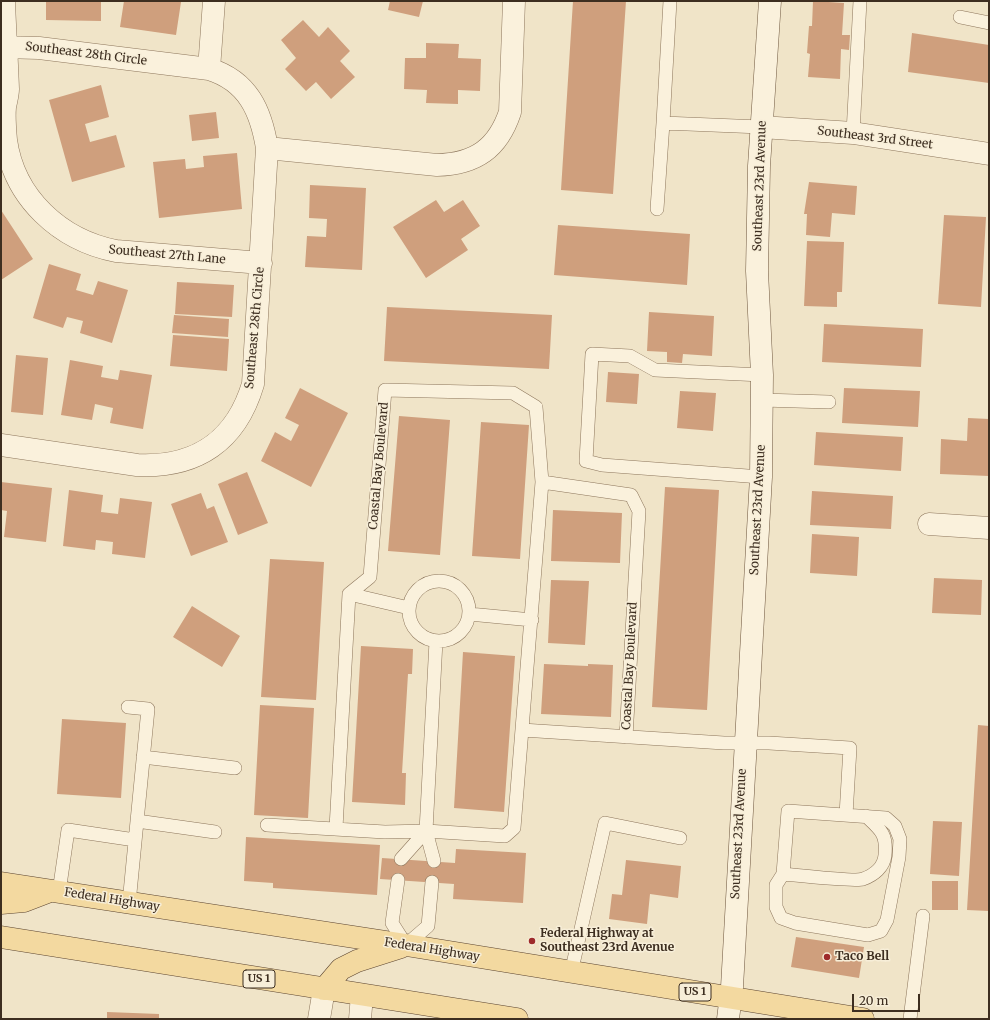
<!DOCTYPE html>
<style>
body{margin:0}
#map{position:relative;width:990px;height:1020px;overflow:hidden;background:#f0e4c8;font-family:Merriweather,serif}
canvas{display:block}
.frame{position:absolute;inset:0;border:2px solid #3d2e20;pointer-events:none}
.scale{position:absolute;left:852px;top:994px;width:68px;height:18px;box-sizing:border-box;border:2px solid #3d2e20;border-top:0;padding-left:5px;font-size:12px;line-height:14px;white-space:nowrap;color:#3d2e20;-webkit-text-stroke:3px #f7eed8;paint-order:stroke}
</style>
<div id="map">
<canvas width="990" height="1020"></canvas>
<div class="frame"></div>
<div class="scale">20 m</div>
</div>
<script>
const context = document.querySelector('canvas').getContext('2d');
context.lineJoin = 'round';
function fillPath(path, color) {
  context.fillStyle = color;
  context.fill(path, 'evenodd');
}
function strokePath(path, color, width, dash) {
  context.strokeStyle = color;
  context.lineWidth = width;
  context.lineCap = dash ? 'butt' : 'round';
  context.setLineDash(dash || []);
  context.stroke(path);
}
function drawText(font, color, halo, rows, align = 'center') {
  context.font = font + ' Merriweather,serif';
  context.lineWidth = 3;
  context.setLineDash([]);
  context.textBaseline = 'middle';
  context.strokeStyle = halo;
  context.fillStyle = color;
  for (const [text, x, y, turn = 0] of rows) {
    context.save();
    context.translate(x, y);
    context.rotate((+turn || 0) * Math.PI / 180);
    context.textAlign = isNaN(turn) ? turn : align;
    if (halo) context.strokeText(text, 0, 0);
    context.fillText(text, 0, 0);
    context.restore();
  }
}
const building = new Path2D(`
 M46,1h55v20l-55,-1z
 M124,1l57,1 -5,33 -56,-8z
 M390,1h33l-4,16 -31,-7z
 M573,1h53l-13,193 -52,-4z
 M813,1l31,2 -2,32h8l-1,15 -8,-1 -1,30 -32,-2 2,-23 -3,-1 2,-27h3z
 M303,20l16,17 9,-10 22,24 -10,10 15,16 -24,22 -15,-17 -10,9 -21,-22 11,-11 -15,-18z
 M912,33l77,12v38l-81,-11z
 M426,43l33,1 -1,14 23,1 -1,32 -22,-1v14l-32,-1 1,-13 -23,-1 1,-31h21z
 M101,85l8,32 -24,7 5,18 26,-7 9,32 -53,15 -23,-82z
 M216,112l3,26 -27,3 -3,-26z
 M237,153l5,56 -83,9 -6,-56 32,-3 1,10 18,-2 -1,-11z
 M809,182l48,4 -2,29 -23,-2 -2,24 -24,-2 1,-21h-3z
 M310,185l56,3 -4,82 -57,-3 2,-31 19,1 1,-18 -18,-1z
 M436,200l8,12 19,-12 17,26 -19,13 7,11 -42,28 -33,-51z
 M1,210l32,49 -32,21z
 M944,215l42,2 -5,90 -43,-3z
 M558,225l132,9 -3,51 -133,-10z
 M807,241l37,1 -2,50h-5v15l-33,-1z
 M49,264l32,10 -5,16 17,5 5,-14 30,9 -16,53 -32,-10 3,-12 -16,-4 -4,11 -30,-10z
 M177,282l57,3 -2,32 -57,-3z
 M387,307l165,8 -3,54 -165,-8z
 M649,312l65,4 -2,40 -29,-2 -1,9 -15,-1v-10l-20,-1z
 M174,315l55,4 -1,18 -56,-4z
 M824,324l99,5 -2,38 -99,-5z
 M173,335l56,4 -2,32 -57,-5z
 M16,355l32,3 -5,57 -32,-3z
 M70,360l33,6 -2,11 17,3 2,-10 32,5 -9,54 -33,-6 3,-15 -18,-4 -3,16 -31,-5z
 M608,372l31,2 -2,30 -31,-2z
 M300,388l48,25 -37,74 -50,-26 14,-29 16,9 8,-16 -14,-7z
 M844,388l76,3 -2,36 -76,-4z
 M680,391l36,2 -3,38 -36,-3z
 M399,416l51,4 -10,135 -52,-4z
 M968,418l21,1v57l-49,-2 1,-35 26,2z
 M481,422l48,3 -9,134 -48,-3z
 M816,432l87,5 -2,34 -87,-6z
 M247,472l21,51 -30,12 -20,-51z
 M1,482l51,6 -6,54 -42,-5 3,-26 -6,-1z
 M665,487l54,3 -12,220 -55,-3z
 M69,490l34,5 -2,17 17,2 2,-16 32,4 -7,56 -33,-4 1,-12 -17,-2 -1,10 -32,-4z
 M812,491l81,5 -2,33 -81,-4z
 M201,493l6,16 7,-3 14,36 -37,14 -20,-52z
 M553,510l69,3 -2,50 -69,-2z
 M812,534l47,3 -2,39 -47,-3z
 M270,559l54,3 -8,138 -55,-3z
 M934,578l48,2 -1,35 -49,-2z
 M551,580l38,1 -4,64 -37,-2z
 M192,606l48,30 -18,31 -49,-30z
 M361,646l52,3 -1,25h-4l-6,99h4l-1,32 -53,-3z
 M463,652l52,4 -11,156 -50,-4z
 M544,664l44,2v-2l25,1 -2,52 -70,-3z
 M260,705l54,3 -6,110 -54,-3z
 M62,719l64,4 -5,75 -64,-4z
 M978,725l11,1v185l-22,-1z
 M933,821l29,1 -3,54 -29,-2z
 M246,837l134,8 -3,50 -104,-7v-5l-29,-2z
 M456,849l70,4 -3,50 -70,-4 1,-15 -74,-5 2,-21 73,5z
 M626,860l55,6 -3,32 -28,-4 -3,30 -38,-5 3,-25 10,1z
 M932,881h26v29h-26z
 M796,937l68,10 -5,31 -68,-11z
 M107,1012l52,2v5h-52z`);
const lane = new Path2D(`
 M670,1l-7,122 98,4
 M960,17l29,6
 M853,133l7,-132
 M657,209l6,-86
 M762,400l67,2
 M761,477l-159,-12 -16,-4 6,-107 38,2 25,14 107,5
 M542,482l89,13 8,16 -13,226
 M409 611a30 30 0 1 1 60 0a30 30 0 1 1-60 0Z
 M349,594l60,14
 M469,614l63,6
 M128,707l20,2 -19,194
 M522,730l202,13h45l81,5 -4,67
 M143,757l92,11
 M788,811l98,7 9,8 5,13 -1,18 -12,63 -6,11 -13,4 -73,-12 -14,-5 -5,-11v-22l7,-11z
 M137,821l78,11
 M267,825l118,7 41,-1 79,5 9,-8 28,-346 -6,-75 -23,-14 -128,-3 -15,187 -21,17 -13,234
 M401,859l25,-28
 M434,861l-8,-30 10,-190
 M783,874c12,1 73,8 80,5 11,-4 21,-12 22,-24 2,-21 -4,-25 -19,-39
 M398,880l-6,43 14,22 22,-19 4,-44
 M59,892l9,-62 67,10
 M571,973l34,-150 75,15
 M910,1019l13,-103`);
const street = new Path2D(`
 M4,1c1,29 3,59 4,88 0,6 -2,12 -3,18 -1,11 0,22 1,33 8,58 54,100 110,111l145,12
 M1,47l38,1 170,21c39,12 52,42 58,79l-14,236c-17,57 -56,84 -116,81l-136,-20
 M209,69l5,-68
 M761,127l92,6 136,21
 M267,148l170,17c39,-1 61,-17 73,-53l4,-111
 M929,524l60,4
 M319,1019l5,-30
 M360,1019l2,-24`);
const secondary = new Path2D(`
 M728,1019l4,-32 29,-510 1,-102 -5,-104 2,-105 11,-165`);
const primary = new Path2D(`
 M1,883l405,62 457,74
 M1,903l23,-2 26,-10
 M1,937l516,82
 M324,989l17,-20 16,-8 44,-14`);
const markers = [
 [532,941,4,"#9e2a2b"],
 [827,957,4,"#9e2a2b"]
];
const shields = [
 [259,979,32],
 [695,992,32]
];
const shieldNames = [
 ["US 1",259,979],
 ["US 1",695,992]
];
const streetNames = [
 ["Southeast 28th Circle",86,54,7],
 ["Southeast 3rd Street",875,138,7],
 ["Southeast 23rd Avenue",760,186,-88],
 ["Southeast 27th Lane",167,255,5],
 ["Southeast 28th Circle",255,328,-85],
 ["Coastal Bay Boulevard",379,466,-85],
 ["Southeast 23rd Avenue",758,510,-87],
 ["Coastal Bay Boulevard",630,666,-87],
 ["Southeast 23rd Avenue",739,834,-87],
 ["Federal Highway",112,900,9],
 ["Federal Highway",432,950,9]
];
const poiNames = [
 ["Federal Highway at",540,934],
 ["Southeast 23rd Avenue",540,948],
 ["Taco Bell",835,957]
];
fillPath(building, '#cf9f7d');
strokePath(lane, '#8d765c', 14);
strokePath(street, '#8d765c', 23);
strokePath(secondary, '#6f573f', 23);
strokePath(primary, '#5b4430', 23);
strokePath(lane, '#faf1dc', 13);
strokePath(street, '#faf1dc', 22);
strokePath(secondary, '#faf1dc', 22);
strokePath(primary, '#f3d9a0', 22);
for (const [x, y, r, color] of markers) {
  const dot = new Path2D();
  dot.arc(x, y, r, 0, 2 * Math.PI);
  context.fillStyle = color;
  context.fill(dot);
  strokePath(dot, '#f7eed8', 1.5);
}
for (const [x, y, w] of shields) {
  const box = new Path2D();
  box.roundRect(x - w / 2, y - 9, w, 18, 3);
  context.fillStyle = '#f7eed8';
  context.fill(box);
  strokePath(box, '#3d2e20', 1);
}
drawText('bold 11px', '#3d2e20', null, shieldNames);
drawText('12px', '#3d2e20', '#f7eed8', streetNames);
drawText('bold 12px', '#3d2e20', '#f7eed8', poiNames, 'left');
</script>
